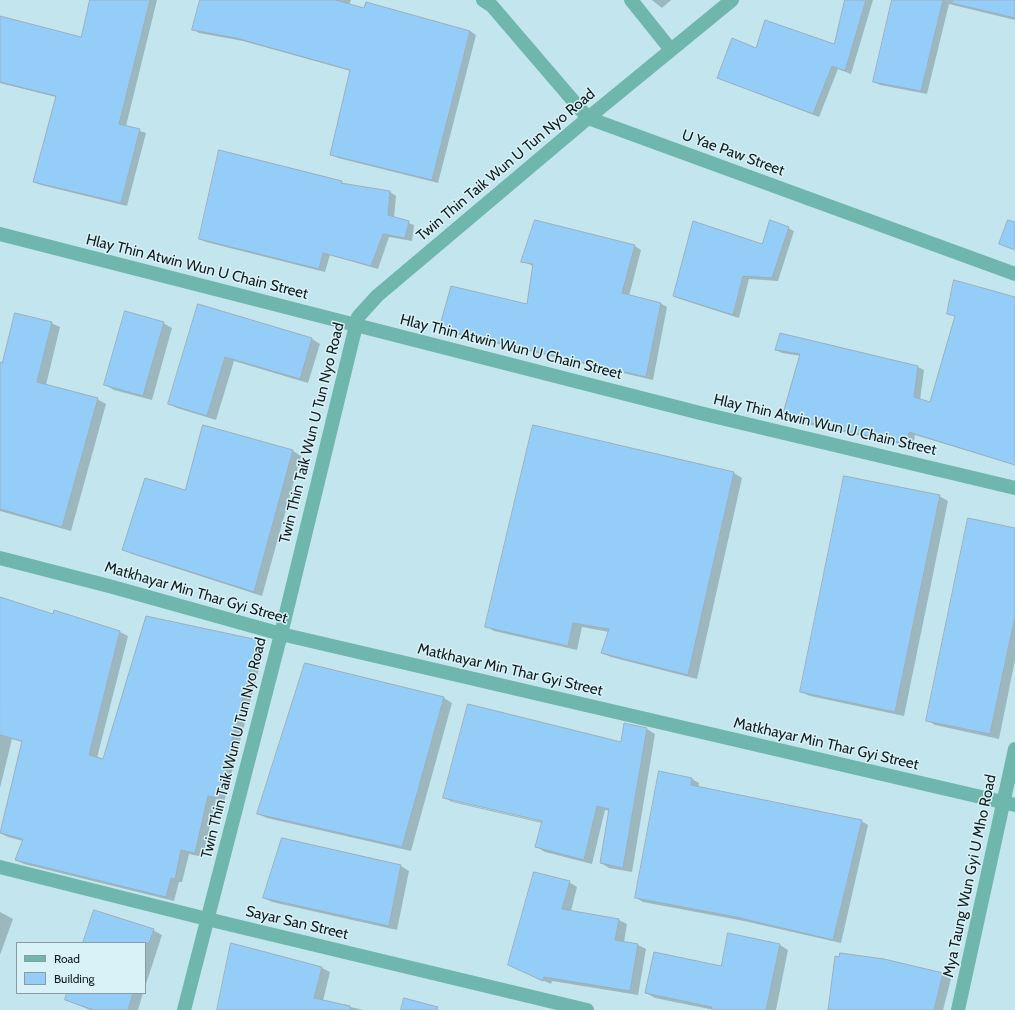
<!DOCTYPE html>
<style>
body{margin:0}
#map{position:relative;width:1015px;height:1010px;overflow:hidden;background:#d8f2f8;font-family:Cabin,sans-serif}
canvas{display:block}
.legend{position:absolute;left:16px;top:942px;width:130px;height:52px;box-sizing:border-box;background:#d8f2f8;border:1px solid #899ca1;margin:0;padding:5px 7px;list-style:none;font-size:12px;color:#131c1e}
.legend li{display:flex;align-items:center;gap:8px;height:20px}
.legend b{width:20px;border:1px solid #899ca1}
</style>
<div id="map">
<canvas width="1015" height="1010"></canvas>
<ul class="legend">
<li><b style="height:5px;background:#6fb7ad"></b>Road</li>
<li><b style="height:11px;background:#94cef8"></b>Building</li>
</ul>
</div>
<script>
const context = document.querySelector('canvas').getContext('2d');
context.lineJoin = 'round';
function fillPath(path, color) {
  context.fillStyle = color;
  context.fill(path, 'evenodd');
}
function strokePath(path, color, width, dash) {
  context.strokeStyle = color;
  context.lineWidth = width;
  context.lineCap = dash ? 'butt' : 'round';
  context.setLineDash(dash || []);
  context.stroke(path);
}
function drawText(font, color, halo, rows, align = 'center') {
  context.font = font + ' Cabin,sans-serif';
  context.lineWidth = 3;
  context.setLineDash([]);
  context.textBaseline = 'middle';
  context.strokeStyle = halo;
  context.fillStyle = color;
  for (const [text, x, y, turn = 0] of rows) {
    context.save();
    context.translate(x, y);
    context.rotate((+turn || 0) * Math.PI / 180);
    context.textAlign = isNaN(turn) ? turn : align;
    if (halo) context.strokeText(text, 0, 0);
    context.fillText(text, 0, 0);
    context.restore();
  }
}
const built = new Path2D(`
 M0,0h1015v1010h-1015zM17,943h128v50h-128z`);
const shadow = new Path2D(`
 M91,0h66l-31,126 20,7 -19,73 -86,-21 -7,-3 22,-85 -56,-14v-66l82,21z
 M201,0h150l-2,5 121,26 6,4 -38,148 -100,-25 -6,-4 19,-83 -108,-30 -44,-8 -6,-4z
 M652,0h19l-9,8z
 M846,0h27l-22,74 -13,-5 -19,48 -101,-39 39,-29 78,-4z
 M893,0h122v20l-66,-16 -22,90 -47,-9 -6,-3z
 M341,182l7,3 42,7 6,4 -2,22 20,7 -2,16 -23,-4 -11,32 -48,-14 -5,17 -119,-30 -6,-3z
 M536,221l99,25 6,4 -12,46 31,7 7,4 -14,73 -206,-48 -7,-4 87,-22 6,-40 -10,-5z
 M788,228l6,3 -16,50 -29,-2 -10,39 -59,-19 -6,-3 88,-51z
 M1015,298v167l-100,-30 -2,12 -124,-27 -6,-4 18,-60 -19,-3 -6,-3 5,-16 137,33 6,3 -4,30 10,3 26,-86 -8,-4z
 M198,305l114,34 8,5 -12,39 -74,-22 -18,59 -39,-12 -8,-4z
 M51,323l9,4 -14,58 51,14 9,5 -35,127 -71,-20v-148l3,1z
 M163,323l9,5 -20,72 -38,-10 -9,-5z
 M204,426l89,25 8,5 -39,140 -130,-42 -9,-5 63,-57z
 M734,473l8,5 -45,201 -86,-22 -9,-4 7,-21 -27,-5 -5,23 -83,-19 -8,-5z
 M939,496l9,5 -44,215 -94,-20 -9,-4z
 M1015,529v131l-16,79 -64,-14 -8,-5z
 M0,598l54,17v-4l66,21 8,4 -31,122 7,2 153,-119 8,5 -41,156 -8,-3 -13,58 -14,-3 -7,28h-3l-5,19 -150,-37 -8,-4 7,-19 -15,-4 -8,-4 22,-91 -10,-3 -12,49z
 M306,665l138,33 8,5 -41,148 -144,-33 -9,-4z
 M625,724l22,5 8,5 -23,138 -23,-4 -8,-5 9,-52 -5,-1 -13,54 -47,-12 -8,-5 5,-24 -90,-21 -8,-5 178,-53zM452,799l95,22v2l-95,-22z
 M692,779l7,4 -1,5 163,33 7,4 -27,118 -97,-22 -101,-19 -7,-4z
 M401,866l8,5 -12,59 -125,-28 -8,-4z
 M569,882l8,5 -6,24 48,9 8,4 -3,18 14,3 8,4 -8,46 -86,-14 -1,3 -33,-15z
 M0,912l13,7 -13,36z
 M153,930l9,5 -17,52v-44h-61z
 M232,944l90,24 8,4 -7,29 41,9h-146z
 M780,945l8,5 -12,60h-62l-59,-12 -9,-5z
 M942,974l9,5 -8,31h-114z
 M68,993h75l-5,17h-48l-24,-10z`);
const building = new Path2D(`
 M90,0h60l-31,124 21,5 -19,74 -88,-21 23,-86 -56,-14v-66l81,21z
 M200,0h135l29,8 2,-6 104,29 -38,149 -102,-25 20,-85 -114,-32 -44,-8z
 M845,0h21l-21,71 -13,-5 -19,48 -96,-36 15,-40 24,10 9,-28 69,24z
 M892,0h51l-22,91 -48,-9z
 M953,0h62v18l-63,-15z
 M219,150l123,31 -1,2 49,8 -2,24 21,6 -4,17 -22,-4 -12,32 -48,-13 -4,16 -120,-30z
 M535,220l100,25 -13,48 39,10 -15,74 -207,-48 12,-43 76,18 6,-40 -12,-2z
 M770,220l19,7 -17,51 -29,-2 -10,39 -60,-19 20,-75 69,23z
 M1008,220l7,2v28l-16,-6z
 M954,280l61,17v168l-106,-33 -2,12 -125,-27 18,-63 -25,-4 5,-17 138,33 -4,31 16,5 25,-86 -8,-2z
 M198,304l114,34 -12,41 -75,-22 -18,59 -39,-12z
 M125,311l39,11 -21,74 -39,-11z
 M15,313l37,9 -15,60 61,16 -36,129 -62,-18v-147l2,1z
 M203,425l90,25 -39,142 -132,-42 23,-72 40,12z
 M533,425l201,47 -46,203 -87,-22 8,-24 -36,-6 -5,23 -83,-19z
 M844,476l96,19 -45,217 -95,-20z
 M968,518l47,10v88l-25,118 -64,-13z
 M0,597l53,17 1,-4 66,21 -31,124 14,4 43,-143 112,24 -41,158 -9,-2 -13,57 -14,-3 -6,29 -4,-1 -5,19 -151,-37 8,-21 -23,-6 22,-92 -22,-6z
 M305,663l139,34 -42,150 -145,-33z
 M468,704l153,38 3,-19 23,5 -24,140 -23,-5 9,-54 -12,-3 -13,54 -49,-13 7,-26 -99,-23z
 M659,771l33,7 -1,7 171,35 -29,120 -97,-23 -101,-19z
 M282,838l119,27 -12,61 -126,-28z
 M534,872l36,9 -8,28 57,10 -4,21 23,4 -8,47 -86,-14 -1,4 -35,-16z
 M94,910l60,19 -5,14h-66z
 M728,933l52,11 -14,66h-54v-3l-67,-14 9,-41 67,14z
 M231,943l91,24 -8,31 36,8v4h-133z
 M840,953l44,6 59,14 -9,37h-106l7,-54 4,1z
 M67,993h66l-5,17h-34l-29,-10z
 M404,998l34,9 -1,3h-36z`);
const minor = new Path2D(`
 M483,0l9,6 96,112 427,156
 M631,0l40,50
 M0,234l700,179 315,75
 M0,558l109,28 172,48 734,171
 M0,867l207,52 380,91
 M184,1010l97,-376 77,-317 19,-21 211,-178 144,-118
 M958,1010l57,-261`);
const streetNames = [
 ["U Yae Paw Street",733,153,20],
 ["Twin Thin Taik Wun U Tun Nyo Road",506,165,-40],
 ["Hlay Thin Atwin Wun U Chain Street",197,267,14],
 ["Hlay Thin Atwin Wun U Chain Street",511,347,14],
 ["Hlay Thin Atwin Wun U Chain Street",825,425,13],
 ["Twin Thin Taik Wun U Tun Nyo Road",312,433,-76],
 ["Matkhayar Min Thar Gyi Street",196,593,16],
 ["Matkhayar Min Thar Gyi Street",510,670,13],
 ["Matkhayar Min Thar Gyi Street",826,744,13],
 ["Twin Thin Taik Wun U Tun Nyo Road",234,748,-76],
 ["Mya Taung Wun Gyi U Mho Road",970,876,-78],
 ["Sayar San Street",297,923,13]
];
fillPath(built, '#c3e6ee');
fillPath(shadow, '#0003');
fillPath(building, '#94cef8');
strokePath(building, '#9dafbd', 1);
strokePath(minor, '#6fb7ad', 14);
drawText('15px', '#131c1e', '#d8f2f8', streetNames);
</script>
